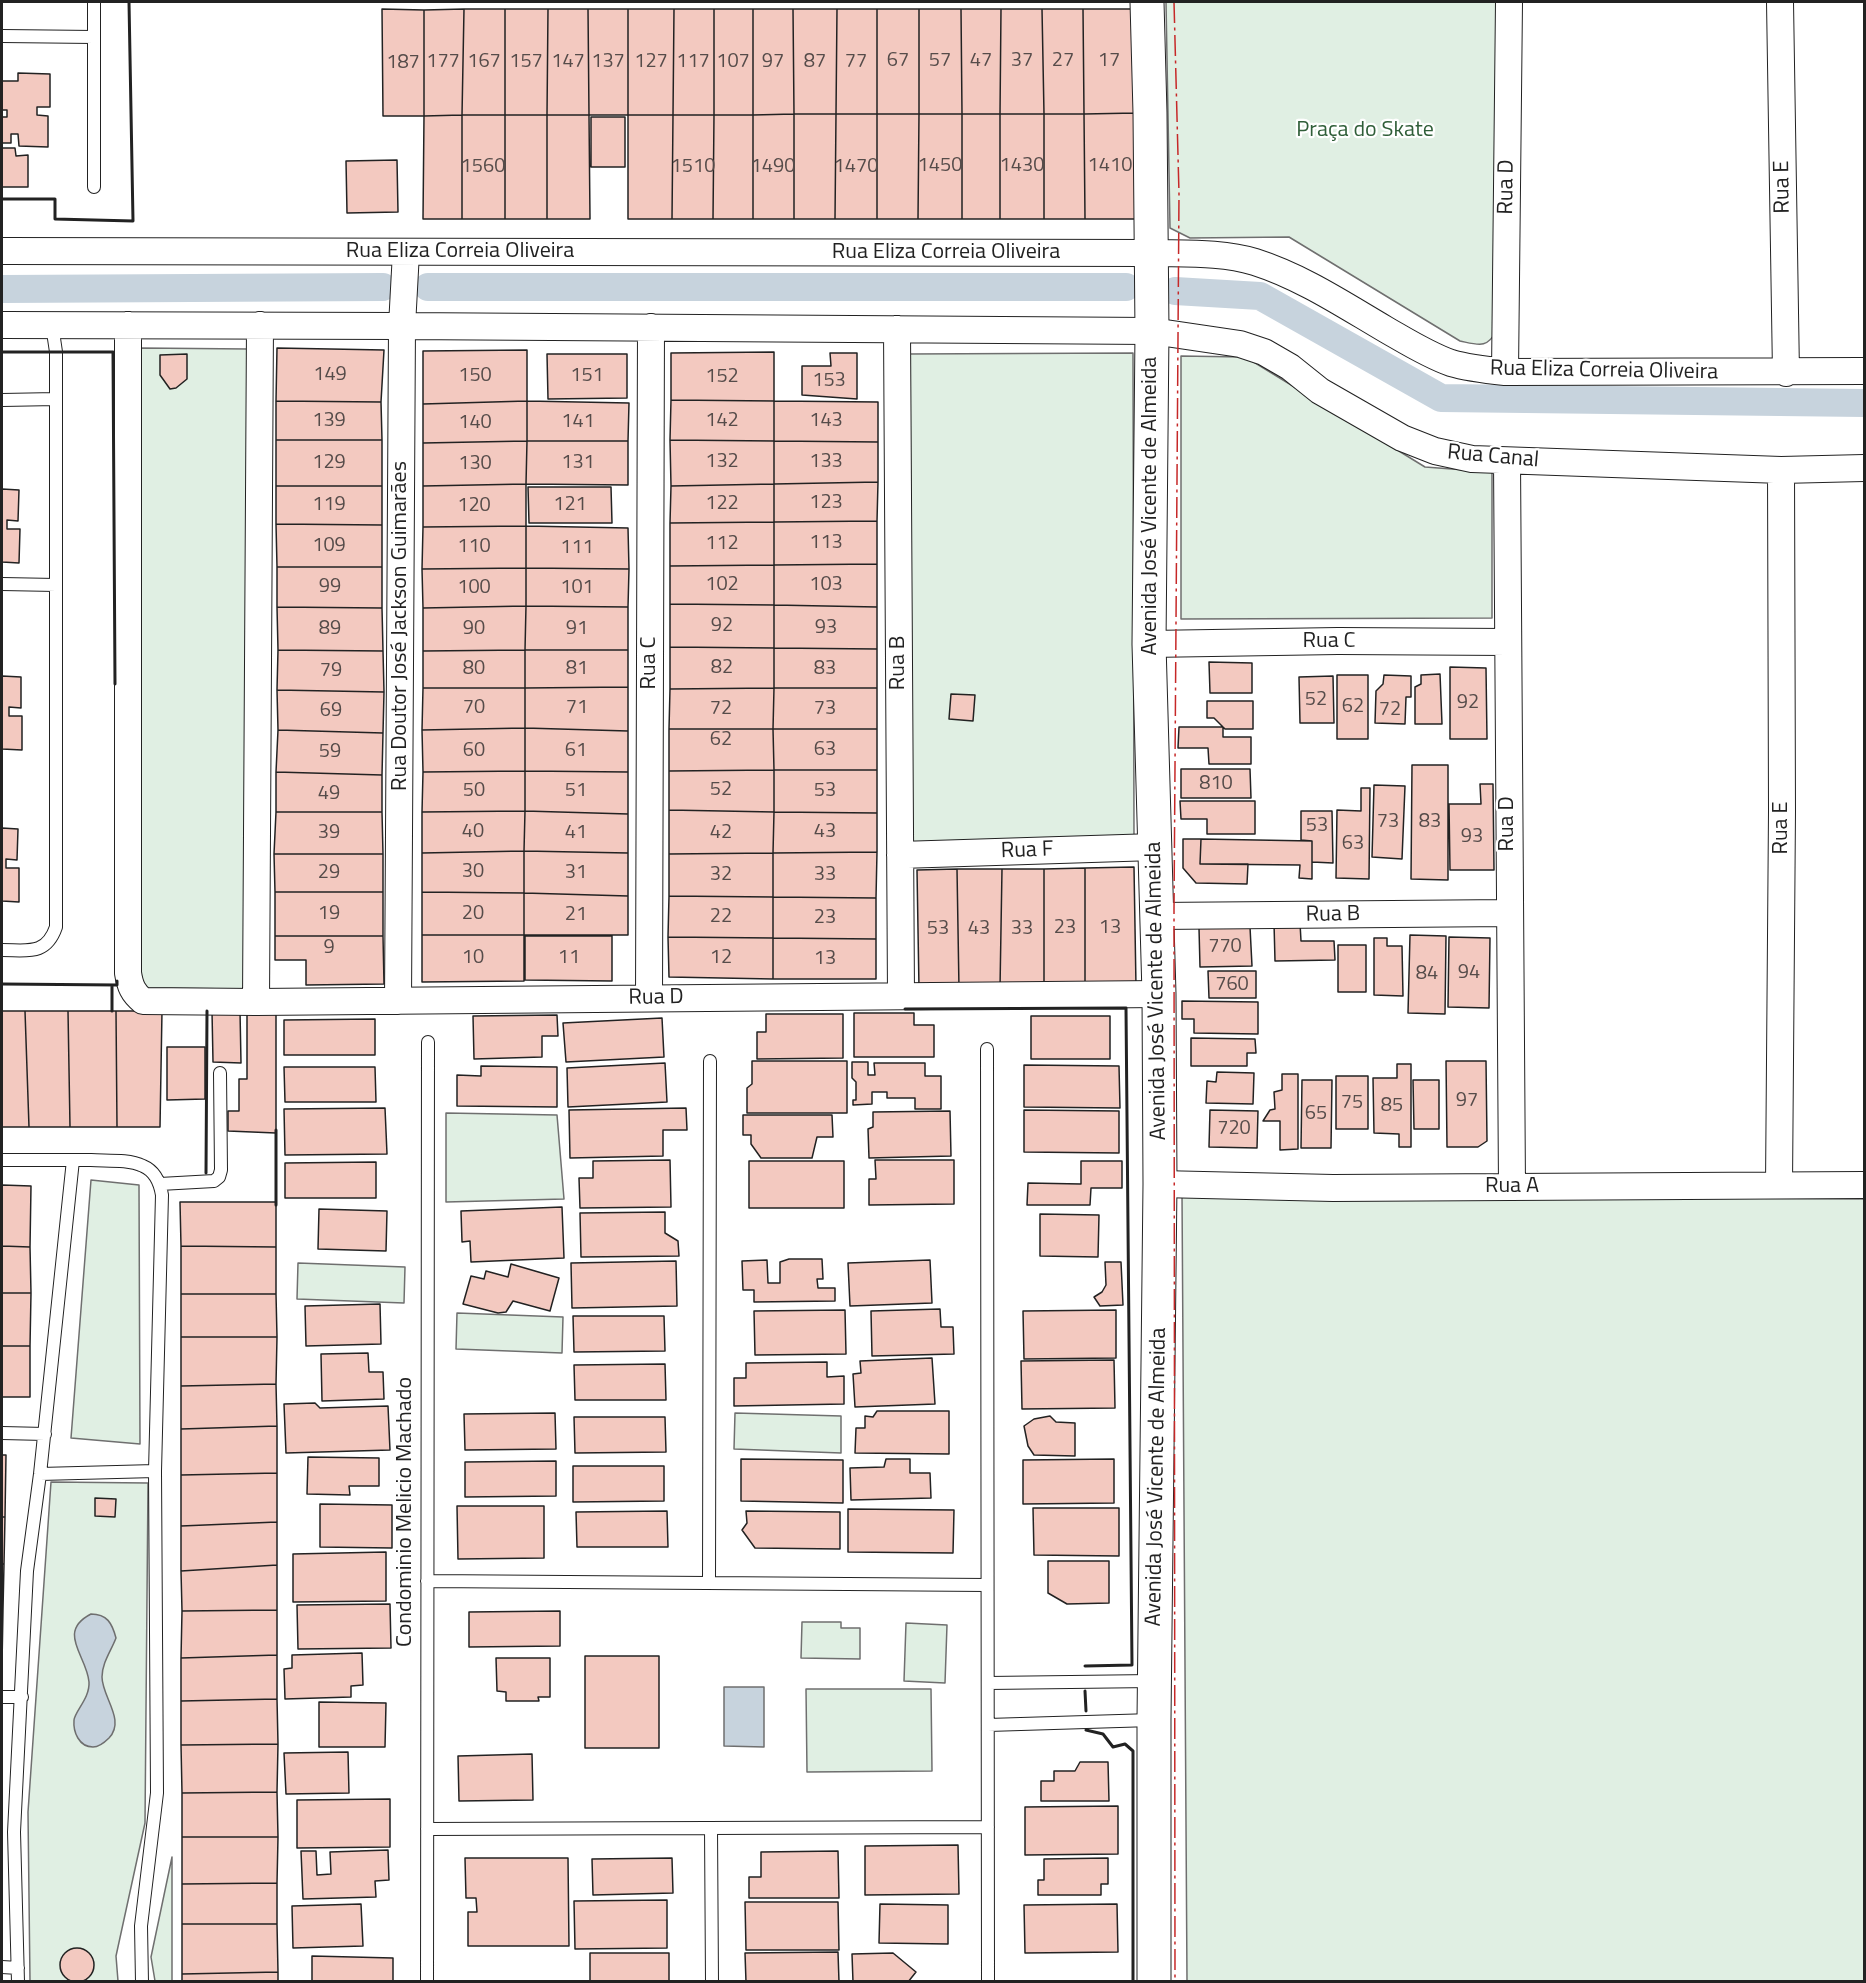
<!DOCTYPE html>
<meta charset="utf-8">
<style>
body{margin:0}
#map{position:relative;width:1866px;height:1983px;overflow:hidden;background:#fff;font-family:"Titillium Web",sans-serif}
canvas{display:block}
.frame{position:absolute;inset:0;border:3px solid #222;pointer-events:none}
</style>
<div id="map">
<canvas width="1866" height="1983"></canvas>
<div class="frame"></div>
</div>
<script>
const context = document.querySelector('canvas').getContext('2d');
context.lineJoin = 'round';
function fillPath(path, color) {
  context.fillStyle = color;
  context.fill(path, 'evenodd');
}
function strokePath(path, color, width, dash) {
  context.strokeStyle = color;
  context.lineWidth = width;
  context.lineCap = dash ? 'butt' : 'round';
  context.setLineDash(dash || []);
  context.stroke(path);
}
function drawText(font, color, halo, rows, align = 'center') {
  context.font = font + ' "Titillium Web",sans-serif';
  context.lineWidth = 4.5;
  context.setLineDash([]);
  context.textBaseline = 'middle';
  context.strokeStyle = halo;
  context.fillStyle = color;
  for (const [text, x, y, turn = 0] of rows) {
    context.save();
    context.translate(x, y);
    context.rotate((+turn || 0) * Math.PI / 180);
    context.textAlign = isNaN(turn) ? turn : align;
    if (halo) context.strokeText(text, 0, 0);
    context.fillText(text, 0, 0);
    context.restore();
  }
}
const green = new Path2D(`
 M1166,2h330l1,328c-10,19 -18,15 -37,11l-171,-104 -99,1 -20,-10z
 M141,348l107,1 -4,640 -107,-1z
 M1133,353l1,487 -226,2 -2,-488z
 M1181,356l62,1 9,4 173,106 67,5v146l-311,1z
 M446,1113l111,2 7,84 -118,3z
 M91,1180l48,5 1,259 -69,-6z
 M1182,1194l682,5v782h-677z
 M298,1263l107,4 -1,36 -107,-4z
 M457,1313l106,4 -1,36 -106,-4z
 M735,1413l106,3v37l-107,-4z
 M51,1482l97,1 -3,340 -29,133 2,25 -88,1 -2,-170z
 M802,1622h39v6h19v31l-59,-1z
 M906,1623l41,2 -2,58 -41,-2z
 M806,1689h125l1,82 -125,1z
 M172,1857v124h-17l-4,-24z`);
const water = new Path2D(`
 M91,1614c16,0 21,9 25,24 -5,13 -14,25 -14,39 0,20 24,43 7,61 -4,4 -10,9 -16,9 -14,0 -20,-15 -19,-27 1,-9 16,-22 15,-38 -2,-26 -33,-50 2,-68z
 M724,1687h40v60l-40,-1z`);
const canal = new Path2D(`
 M428,287h698
 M2,289l381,-2
 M1175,291l85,5 181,102 423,5`);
const building = new Path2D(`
 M382,9l42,1v106h-41z
 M464,9l-2,106 -38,1v-106z
 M464,9h41v106h-43z
 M505,9h43l-1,106h-42z
 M548,9h40l1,106h-42z
 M588,9h40v106h-39z
 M628,9h46l-1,106h-45z
 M674,9h40v106h-41z
 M714,9h39v106h-39z
 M753,9h40l1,105 -41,1z
 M793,9h44l-1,105h-42z
 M837,9h40v105h-41z
 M877,9h42v105h-42z
 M919,9h42l1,105h-43z
 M961,9h40l-1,105h-38z
 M1001,9h41l2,105h-44z
 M1042,9h41l1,105h-40z
 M1083,9h51l2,104 -52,1z
 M18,73l32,1v33h-13v8l11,1v31l-29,-1 -1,-12h-7v9h-9v-26h5v-7h-5v-29h16z
 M1136,113v106h-51l-1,-105z
 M794,114v105h-41v-104z
 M794,114h42l-1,105h-41z
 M836,114h41v105h-42z
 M877,114h42l-1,105h-41z
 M919,114h43v105h-44z
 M962,114h38v105h-38z
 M1000,114h44v105h-44z
 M1044,114h40l1,105h-41z
 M462,115v104h-39l1,-103z
 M462,115h43v104h-43z
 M505,115h42v104h-42z
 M547,115h42l1,104h-43z
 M628,115h45l-1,104h-44z
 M673,115h41l-1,104h-41z
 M714,115h39v104h-40z
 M591,117h34v50h-34z
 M2,148h13l1,8 12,-1v32h-26z
 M397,160l1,52 -51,1 -1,-52z
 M277,348l107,2 -3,52 -105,-1z
 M527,350v51l-104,3v-53z
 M774,352v49l-103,-1v-47z
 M830,353h27v46l-55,-4v-29h29z
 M187,354v25l-11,9 -6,1 -10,-14v-20z
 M547,354h80v44l-79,1z
 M671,400l103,1v40l-104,-1z
 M276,401l105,1 1,38h-106z
 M527,401v40l-104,2v-39z
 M527,401l102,2 -1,38h-101z
 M774,401l104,1v40l-104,-1z
 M276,440h106v46h-106z
 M670,440l104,1v43l-103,2z
 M527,441l-1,43 -103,2v-43z
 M527,441h101v44l-102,-1z
 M774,441l104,1v40l-104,2z
 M878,482l-1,39 -103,1v-38z
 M526,484v42l-103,1v-41z
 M774,484v38l-104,1 1,-37z
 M276,486h106v39l-106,-1z
 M528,487h83l1,36h-83z
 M2,489l17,1 -1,31 -11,-1v9h13l-1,34 -17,-1z
 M877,521v43l-103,1v-43z
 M774,522v43l-104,1v-43z
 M276,524l106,1v42h-105z
 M526,526v42l-104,1 1,-42z
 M526,526l102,2 1,41 -103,-1z
 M877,564v43l-103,-2v-40z
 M774,565v40l-104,-1v-38z
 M277,567h105v41l-105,-1z
 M526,568v38l-103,2 -1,-39z
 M526,568l103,1 -1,38 -102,-1z
 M670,604l104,1v43l-104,-1z
 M774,605l103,2v42l-103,-1z
 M526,606l-1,44 -102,1v-43z
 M526,606l102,1v43h-103z
 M277,607l105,1 1,43 -105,-1z
 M670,647l104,1v40l-104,1z
 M774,648l103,1v39h-103z
 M278,650l105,1 1,41 -107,-2z
 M525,650v38h-102v-37z
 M525,650h103v37l-103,1z
 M1209,662l43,1v30h-42z
 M1450,667l36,1 1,71h-37z
 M1440,674l2,50h-27v-37l6,-3v-9z
 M1337,675h31v64h-31z
 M1384,675l27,1v21h-5l-1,27 -30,-1 1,-32 7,-7z
 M2,676l19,1v31l-12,-1v9h13v34l-20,-1z
 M1333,676l1,47h-34l-1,-46z
 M628,687v44l-103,-3v-40z
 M423,688h102v40l-103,2z
 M774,688l-1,41h-104l1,-40z
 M774,688h103v41h-104z
 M277,690l107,2 -1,41 -105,-3z
 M951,694l24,1 -2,26 -24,-2z
 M1207,701h46v28h-28l-11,-11h-7z
 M1179,727h44v10h28v27h-42l-1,-16h-30z
 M525,728v43l-102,1 -1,-42z
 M525,728l103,3v41l-103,-1z
 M669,729h104l1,41 -105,1z
 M773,729h104v41h-103z
 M278,730l105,3 -1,42 -106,-3z
 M1412,765h36v115l-37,-1z
 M1181,769h69l1,29h-70z
 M774,770v42l-105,-2v-39z
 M774,770h103v43l-103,-1z
 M525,771v40l-103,1 1,-40z
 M525,771l103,1v42l-103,-3z
 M276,772l106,3v37h-106z
 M1480,784h13l1,86h-44l-1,-66h32z
 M1374,785l31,1 -3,73 -30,-2z
 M1361,788h9l-1,91 -33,-1 1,-68 24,1z
 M1180,801h75v33h-48v-15h-26z
 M669,810l105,2 -1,41 -104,1z
 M525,811l-1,40 -102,2v-41z
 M525,811l103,3v39l-104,-2z
 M1301,811h31l1,52 -21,-1v-21l-11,-1z
 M276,812h106l1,42h-109z
 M774,812l103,1v39l-104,1z
 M2,828l16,1 -1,31 -11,-1v9h13v34l-17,-1z
 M1183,839h18l-1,25h48l-1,20 -51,-1 -13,-15z
 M1201,839l111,2v38l-13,-1 1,-13 -100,-1z
 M524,851v42l-102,-1v-39z
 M524,851l104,2v43l-104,-3z
 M877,852l-1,46 -103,-1v-44z
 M773,853v44l-104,-1v-42z
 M274,854h109v38h-108z
 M1134,867l2,120 -51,1v-120z
 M1085,868v120h-41v-119z
 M957,869l2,120h-40l-2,-119z
 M957,869h45l-2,119 -41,1z
 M1002,869h42v119h-44z
 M275,892h108v44h-108z
 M422,892l102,1v42h-102z
 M524,893l104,3v39h-104z
 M669,896l104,1v41l-105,-1z
 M773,897l103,1v41l-103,-1z
 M1274,923h26l1,18h33l1,19 -60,1z
 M1250,927l2,39 -52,1 -1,-39z
 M422,935h102v46l-102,1z
 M1410,935l36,1 -1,78 -37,-1z
 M275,936h108l1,48 -78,1v-25h-31z
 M525,936h87v45l-87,-1z
 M668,937l105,1v41l-104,-2z
 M1449,937l41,1 -1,70 -41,-1z
 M773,938l103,1v40h-103z
 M1374,938h13v8h15l1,50 -29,-1z
 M1338,945h28v47h-28z
 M1208,971h48v27h-47z
 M1182,1001l76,1v32l-64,-1v-14h-12z
 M247,1010h29v123l-48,-2v-20h11v-32h8z
 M2,1011h23l4,116h-27z
 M25,1011h43l2,116h-41z
 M68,1011h48l1,116h-47z
 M116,1011h46l-2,116h-43z
 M212,1011h28l1,52 -28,-1z
 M854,1013h60v12h20v32h-80z
 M766,1014h77v44l-86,1v-27h9z
 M557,1015l1,21h-16v21l-68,2 -1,-43z
 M1031,1016h79v43h-79z
 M662,1018l2,39 -98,5 -3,-39z
 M375,1019v36h-91v-35z
 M1191,1038l64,1 1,14h-9v13h-56z
 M167,1047h38v52l-38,1z
 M752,1061h95v52h-100v-25l5,-4z
 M1446,1061h40l1,80 -9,6h-31z
 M852,1062h16v13h7l-1,-12h51v13h16v33h-26v-11h-28v-6h-15v12l-19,1v-5h3v-18l-4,-4z
 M665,1063l2,39 -99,5 -1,-39z
 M1397,1064h14v83h-12v-13l-25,-1 -1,-55h24z
 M1024,1065l95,1 1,42 -96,-1z
 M481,1066l76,1v40l-100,-1v-31l24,1z
 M284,1067h91l1,35h-91z
 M1217,1072l37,1 -1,31 -47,-1 1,-22 9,1z
 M1282,1074h16v75l-18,1v-29h-17l7,-11 5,-1 -1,-17 8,-2z
 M1336,1076h32v53h-32z
 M1302,1080h30l-1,68h-30z
 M1413,1080h26v49h-25z
 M385,1108l2,46 -102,1 -1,-46z
 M686,1108l1,22h-24v26l-93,2 -1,-48z
 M1024,1110l95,1v42l-95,-1z
 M1210,1110l48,1 -1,37 -48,-1z
 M950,1111l1,45 -82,2 -1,-29 5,-2v-15z
 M743,1115h89l1,22h-16l-5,21h-51l-10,-14v-9h-8z
 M670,1160l1,47 -91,1 -1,-30h14v-17z
 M875,1160h79v44l-85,1v-26h7z
 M749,1161h95v47h-95z
 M1081,1161h41v27h-31l-1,17h-63l1,-22 53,1z
 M376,1162v36h-91v-35z
 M2,1185l29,1 -1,61 -28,-1z
 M180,1202h96v45l-95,-1z
 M562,1207l2,51 -93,4 -1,-21 -8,1 -1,-31z
 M319,1209l68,2 -1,40 -68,-2z
 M665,1212v21l13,8 1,15 -98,1 -1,-44z
 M1040,1214l59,1 -1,42 -58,-1z
 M2,1246l28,1 1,46h-29z
 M181,1246l95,1v47h-95z
 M789,1259h33l1,20h-6l1,9h17v13l-81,1v-12h-11l-1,-29 25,-1 1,23h12v-21z
 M930,1260l2,43 -82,3 -2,-43z
 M676,1261l1,45 -105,2 -1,-45z
 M1105,1262h16l2,43 -23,1 -6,-9 8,-5 4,-7z
 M511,1264l48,14 -9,33 -37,-10 -7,11 -8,1 -35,-9 8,-28 13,3 2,-8 22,6z
 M2,1293h29l-1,53h-28z
 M181,1294h95l1,43h-96z
 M380,1304l1,40 -75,2 -1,-40z
 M940,1309l1,18h12l1,27 -82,2 -1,-45z
 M845,1310l1,44 -91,1 -1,-44z
 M1116,1310v48l-92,1 -1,-48z
 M573,1316h91l1,35 -91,1z
 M181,1337h96l-1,47 -95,2z
 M2,1346h28v51h-28z
 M368,1353l1,19h14l1,27 -62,2 -1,-47z
 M932,1358l3,46 -80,3 -2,-33 8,-1 -1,-12z
 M1114,1360l1,48 -93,1 -1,-48z
 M827,1362v15l17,-1v28l-110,2v-28h12v-15z
 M665,1364l1,36h-91l-1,-35z
 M276,1384l1,42 -96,3v-43z
 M315,1403l5,5 68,-2 2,44 -104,3 -2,-49z
 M877,1411h72v43l-94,-1 1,-25h9v-12l8,1z
 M555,1413l1,36 -91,1 -1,-36z
 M1050,1416l6,6 19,1v33l-41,-1 -6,-9 -4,-20 10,-7z
 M574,1417h91l1,35 -91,1z
 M277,1426v47l-96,2v-46z
 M2,1455h4l-1,62h-3z
 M308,1457l71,1v28h-30l1,9 -43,-1z
 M741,1459l102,1v43l-102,-2z
 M886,1459h24v14h20l1,25 -80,2 -1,-32 34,-1z
 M1114,1459v44l-91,1v-44z
 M556,1461v35l-91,1v-35z
 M573,1466h91v35l-91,1z
 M277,1473v49l-96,4v-51z
 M95,1498l21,1 -1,18 -20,-1z
 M320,1504l72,1v43l-72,-1z
 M457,1506h87v52l-86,1z
 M1033,1508h86v48l-85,-1z
 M848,1509l106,1 -1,43 -105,-1z
 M667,1511l1,36h-91l-1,-35z
 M746,1511l94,1v37l-85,-1 -13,-18 5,-7z
 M2,1517h3l-1,47h-2z
 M277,1522v43l-96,6v-45z
 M386,1552v49l-93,1v-48z
 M1048,1561h61v42l-42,1 -19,-11z
 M2,1564h2l-1,45h-1z
 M277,1565v45l-95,1 -1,-40z
 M390,1604l1,44 -93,1 -1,-44z
 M2,1609h1l-1,56z
 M277,1610v45l-96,3 1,-47z
 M560,1611v35l-91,1v-35z
 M362,1653l1,32 -12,1v11l-66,2 -1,-30 8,-1v-13z
 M277,1655v44l-96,2v-43z
 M585,1656h74v92h-74z
 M496,1658h54v39h-12l1,4h-33v-9l-9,-1z
 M277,1699l1,45 -97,1v-44z
 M319,1702l67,1 -1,44h-66z
 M278,1744l-1,48 -95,1 -1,-48z
 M348,1752l1,41 -63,1 -2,-41z
 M532,1754l1,46 -74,1 -1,-45z
 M1080,1762h28l1,39h-68v-20h13v-10h21z
 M277,1792l1,45h-96v-44z
 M390,1799v48l-93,1v-48z
 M1118,1806v48l-93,1v-48z
 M182,1837h96l-1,46 -95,1z
 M958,1845l1,49 -94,1v-49z
 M388,1850l1,30 -14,1 1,16 -73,2 -2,-48h15l1,24 14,-1 -1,-22z
 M838,1851l1,47h-90v-21h12v-25z
 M465,1858h103l1,88h-101v-34h9l-1,-14h-10z
 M672,1858l1,35 -80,2 -1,-36z
 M1108,1858v26h-7v11h-63v-15h6v-21z
 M277,1883v41h-95v-40z
 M667,1900v48l-92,1 -1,-48z
 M745,1902h93l1,48h-93z
 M361,1904l2,42 -70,2 -1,-42z
 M880,1904l68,1v39l-69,-1z
 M1117,1904l1,48 -93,1 -1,-48z
 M182,1924h95l1,48 -96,2z
 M60 1965a17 17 0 1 1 34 0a17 17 0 1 1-34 0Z
 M838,1952l1,30h-93l-1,-29z
 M590,1953h79v29h-79z
 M893,1953l23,19 -8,10h-55l-1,-28z
 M312,1956l81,2v24h-81z
 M278,1972v10h-96v-8z`);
const lane = new Path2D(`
 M94,2v185
 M2,36l92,1
 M2,400l54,-1
 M2,584l54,1
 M2,950c25,0 44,6 54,-23v-575l-4,-27
 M987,1049l1,933
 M2,1160c29,0 59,0 89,0 16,1 37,-1 52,6 12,5 17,17 19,29l-7,276 2,322 -16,133 1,56
 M160,1184l54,-3 5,-4 2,-7 -1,-97
 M2,1433l43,1
 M40,1474l115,-3
 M427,1581l560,4
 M709,1583l1,-522
 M988,1683l165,-2
 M2,1697h20
 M988,1725l164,-5
 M711,1828l1,154
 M427,1829l561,-2
 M2,1967l16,1
 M18,1982l-4,-150 13,-261 13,-97 33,-314
 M427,1982l1,-940`);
const street = new Path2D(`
 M1780,2l6,371
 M2,251l1149,2c34,1 71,-1 104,9 47,15 89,43 130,67 21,12 43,26 66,34 17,5 35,7 54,9l359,-1
 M2,325l400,1 750,5 88,13 24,8 26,15 30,24 82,47 33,13 37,8 309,11 83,-2
 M128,325v648c2,13 5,20 15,28l113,1 903,-8
 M897,329l4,667
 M1505,372l4,-370
 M1507,461l5,726
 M1149,644l189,-3 170,1
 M900,855l255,-8
 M1157,916l352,-3
 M649,998l2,-671
 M398,1001l4,-675 4,-74
 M256,1002l4,-677
 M1160,1184l173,4 531,-3
 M1779,1185l3,-374 -1,-341`);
const secondary = new Path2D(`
 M1147,2l3,111 2,218 -3,313 10,350 1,190 -6,535v263`);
const wall = new Path2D(`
 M2,199h53v20l78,2 -4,-219
 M2,352h111l2,332
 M2,984l115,1v-4
 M905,1009l221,-1 6,657 -47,1
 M112,1011v-26
 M276,1130v75
 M206,1173l1,-162
 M1085,1691l1,20
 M1086,1730l17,4 10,13 12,-3 8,7v231`);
const power = new Path2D(`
 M1174,2l5,192 -5,716 1,1072`);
const numberNames = [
 ["67",898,61],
 ["57",940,61],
 ["47",981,61],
 ["37",1022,61],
 ["27",1063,61],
 ["17",1109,61],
 ["177",443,62],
 ["167",484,62],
 ["157",526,62],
 ["147",568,62],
 ["137",608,62],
 ["127",651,62],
 ["117",693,62],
 ["107",733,62],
 ["97",773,62],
 ["87",815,62],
 ["77",856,62],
 ["187",403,63],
 ["1450",940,166],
 ["1430",1022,166],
 ["1410",1110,166],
 ["1560",483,167],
 ["1510",693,167],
 ["1490",773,167],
 ["1470",856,167],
 ["149",330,375],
 ["150",475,376],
 ["151",587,376],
 ["152",722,377],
 ["153",829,381],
 ["139",329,421],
 ["142",722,421],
 ["143",826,421],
 ["141",578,422],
 ["140",475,423],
 ["132",722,462],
 ["133",826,462],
 ["129",329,463],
 ["131",578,463],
 ["130",475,464],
 ["123",826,503],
 ["122",722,504],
 ["119",329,505],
 ["121",570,505],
 ["120",474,506],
 ["113",826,543],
 ["112",722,544],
 ["109",329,546],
 ["110",474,547],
 ["111",577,548],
 ["102",722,585],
 ["103",826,585],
 ["99",330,587],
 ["100",474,588],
 ["101",577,588],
 ["92",722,626],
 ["93",826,628],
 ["89",330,629],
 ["90",474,629],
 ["91",577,629],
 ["82",722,668],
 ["80",474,669],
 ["81",577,669],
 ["83",825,669],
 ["79",331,671],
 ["52",1316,700],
 ["92",1468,703],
 ["62",1353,707],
 ["70",474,708],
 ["71",577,708],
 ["72",721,709],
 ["73",825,709],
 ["72",1390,710],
 ["69",331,711],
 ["62",721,740],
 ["63",825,750],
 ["60",474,751],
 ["61",576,751],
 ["59",330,752],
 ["810",1216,784],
 ["52",721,790],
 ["50",474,791],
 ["51",576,791],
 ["53",825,791],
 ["49",329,794],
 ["73",1388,822],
 ["83",1430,822],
 ["53",1317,826],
 ["40",473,832],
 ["43",825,832],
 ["39",329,833],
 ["41",576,833],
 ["42",721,833],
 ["93",1472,837],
 ["63",1353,844],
 ["30",473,872],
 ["29",329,873],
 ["31",576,873],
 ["32",721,875],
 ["33",825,875],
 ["19",329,914],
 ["20",473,914],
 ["21",576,915],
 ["22",721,917],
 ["23",825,918],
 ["23",1065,928],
 ["13",1110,928],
 ["53",938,929],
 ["43",979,929],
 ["33",1022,929],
 ["770",1225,947],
 ["9",329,948],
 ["10",473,958],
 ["11",569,958],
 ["12",721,958],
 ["13",825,959],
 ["94",1469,973],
 ["84",1427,974],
 ["760",1232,985],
 ["97",1467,1101],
 ["75",1352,1103],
 ["85",1392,1106],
 ["65",1316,1114],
 ["720",1234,1129]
];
const parkNames = [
 ["Praça do Skate",1365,131]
];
const streetNames = [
 ["Rua D",1507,187,-89],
 ["Rua E",1783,187,-91],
 ["Rua Eliza Correia Oliveira",460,252],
 ["Rua Eliza Correia Oliveira",946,253],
 ["Rua Eliza Correia Oliveira",1604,371,1],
 ["Rua Canal",1493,457,5],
 ["Avenida José Vicente de Almeida",1151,506,-90],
 ["Rua Doutor José Jackson Guimarães",401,626,-90],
 ["Rua C",1329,642],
 ["Rua C",650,663,-90],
 ["Rua B",899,663,-90],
 ["Rua D",1508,824,-90],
 ["Rua E",1782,828,-90],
 ["Rua F",1027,851,-2],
 ["Rua B",1333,915,-1],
 ["Avenida José Vicente de Almeida",1157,991,-91],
 ["Rua D",656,998,-1],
 ["Rua A",1512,1187],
 ["Avenida José Vicente de Almeida",1157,1477,-89],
 ["Condominio Melicio Machado",406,1512,-90]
];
fillPath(green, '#e0efe3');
strokePath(green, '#6f6f6f', 1.5);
fillPath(water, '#c7d3dd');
strokePath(water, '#6f6f6f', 1.5);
strokePath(canal, '#c7d3dd', 28);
fillPath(building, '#f3c9c0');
strokePath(building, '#222', 1.5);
strokePath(lane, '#222', 14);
strokePath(street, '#222', 28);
strokePath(secondary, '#222', 35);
strokePath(lane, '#fff', 12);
strokePath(street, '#fff', 26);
strokePath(secondary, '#fff', 33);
strokePath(wall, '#222', 3);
strokePath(power, '#c62828', 1.5, [21, 4.5, 3, 4.5]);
drawText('20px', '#564c4a', null, numberNames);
drawText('22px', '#2f5e38', '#fff', parkNames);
drawText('22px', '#222', '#fff', streetNames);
</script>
